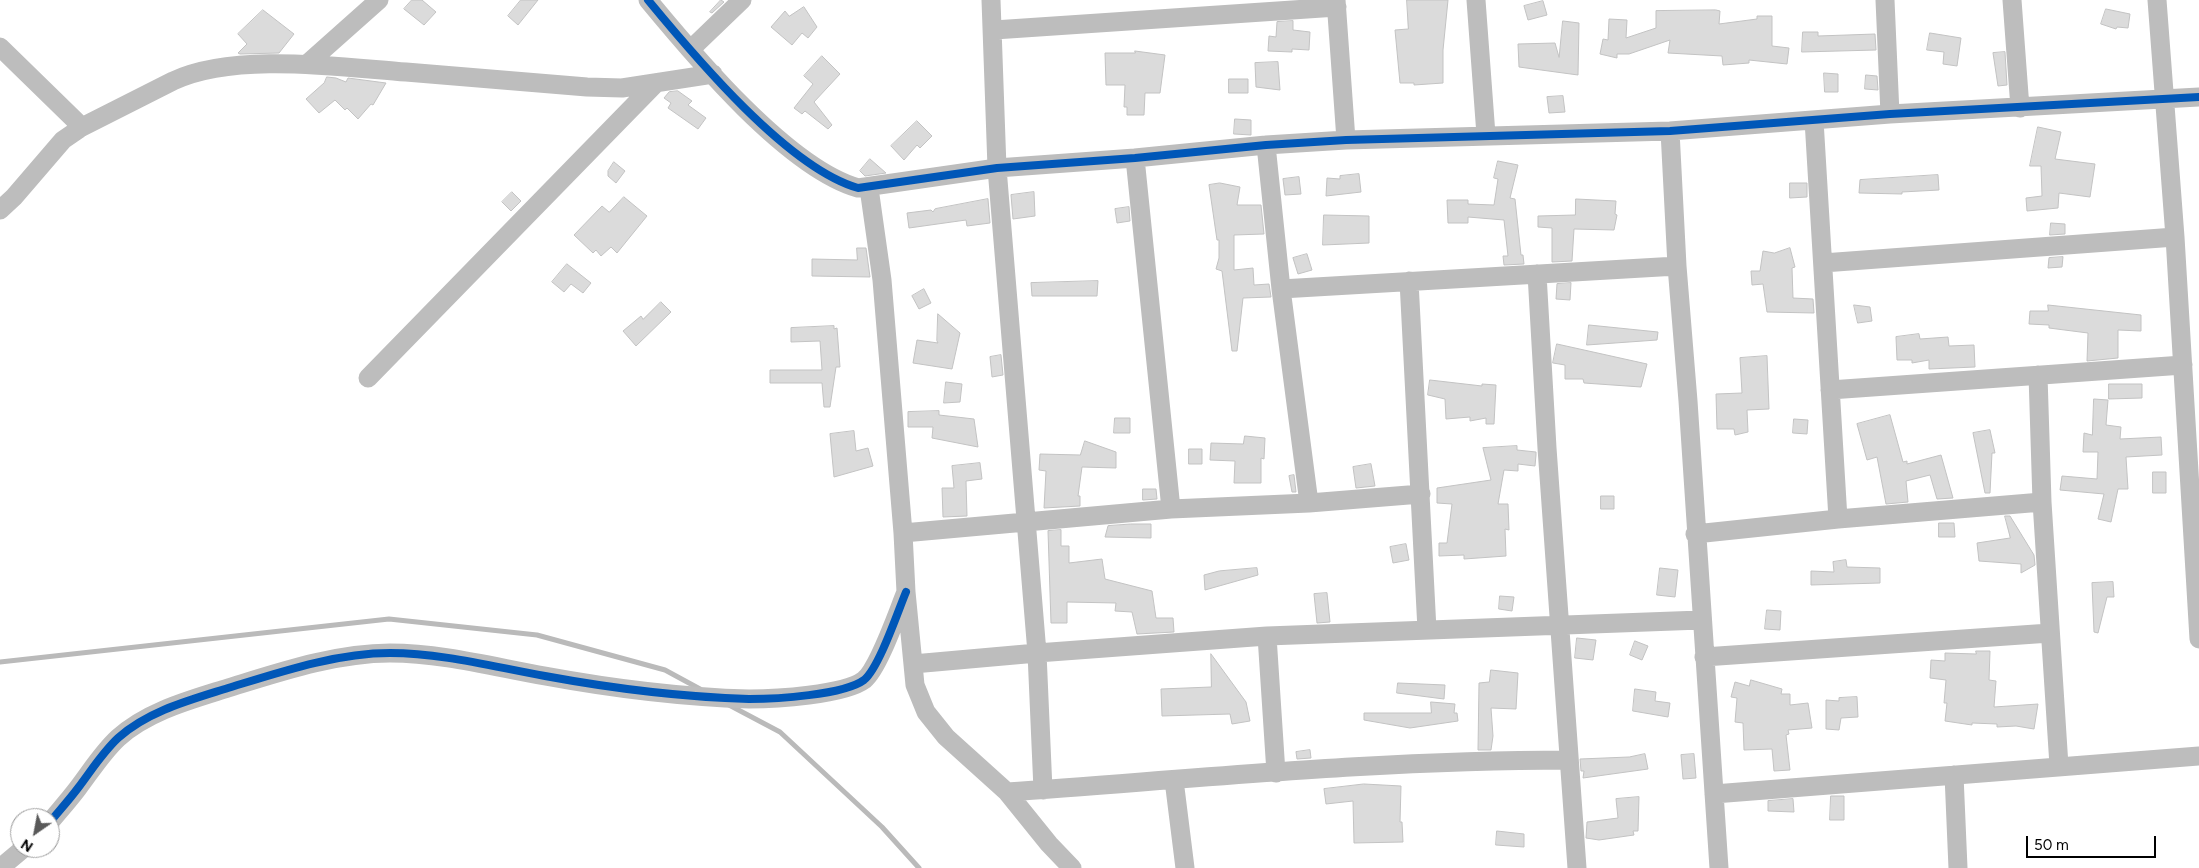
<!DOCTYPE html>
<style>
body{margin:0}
#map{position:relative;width:2199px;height:868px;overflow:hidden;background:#fff;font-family:Figtree,sans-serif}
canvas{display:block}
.north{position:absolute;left:10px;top:808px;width:50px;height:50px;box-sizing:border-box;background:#fff;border:1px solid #999;border-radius:50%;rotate:213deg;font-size:14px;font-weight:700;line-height:20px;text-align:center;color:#000}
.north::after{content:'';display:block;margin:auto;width:18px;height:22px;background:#595959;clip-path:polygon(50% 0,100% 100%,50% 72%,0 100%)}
.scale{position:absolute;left:2026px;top:836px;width:130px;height:22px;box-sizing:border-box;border:2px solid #000;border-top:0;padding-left:6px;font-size:15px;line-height:18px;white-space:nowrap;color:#000;-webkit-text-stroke:4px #fff;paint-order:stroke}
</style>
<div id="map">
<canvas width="2199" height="868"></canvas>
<div class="north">N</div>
<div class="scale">50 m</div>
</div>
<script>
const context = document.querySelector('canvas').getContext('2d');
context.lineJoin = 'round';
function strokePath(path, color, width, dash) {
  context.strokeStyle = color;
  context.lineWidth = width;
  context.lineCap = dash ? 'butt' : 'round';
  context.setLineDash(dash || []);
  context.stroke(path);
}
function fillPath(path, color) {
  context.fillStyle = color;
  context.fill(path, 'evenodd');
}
const stream = new Path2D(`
 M0,662l389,-43 148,16 128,35 35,19
 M729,705l51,27 102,95 37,41`);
const building = new Path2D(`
 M412,0h10l14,12 -12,13 -20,-16z
 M521,0h17l-20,25 -10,-9z
 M721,0l3,2 -12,11 -2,-1z
 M1407,0h41l-5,50v33l-29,2v-2h-14l-5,-53 13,-1z
 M1543,1l4,14 -19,5 -4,-14z
 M804,7l13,20 -9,11 -6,-5 -10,12 -21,-18 14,-16 4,5z
 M2106,9l24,5 -2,14 -11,-1 -1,2 -15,-5z
 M263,10l31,24 -15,19 -39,1 -2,-1 9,-9 -9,-10z
 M1716,10l4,1 -1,13 38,-5v-3h15v30l17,2 -2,16 -38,-4v3l-26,2 -1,-9 -54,-3 2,-13 -41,14h-12v4l-17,-4 3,-15 5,1 1,-21 18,1 -1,18 30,-10v-17z
 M1293,21v9l17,2 -1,18 -17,-1v3l-24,-1 1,-15 7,1 1,-15z
 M1563,21l16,2 -1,52 -59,-8 -1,-23 37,-1 4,14z
 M1803,32h15v4l57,-2 1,16 -74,2z
 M1930,33l31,5 -4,28 -14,-2 1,-12 -17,-2z
 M1135,51l30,4 -5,38h-15l-1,22h-17v-8h-3l1,-22h-19l-1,-32h30z
 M2005,52l2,33 -9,1 -5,-33z
 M822,56l18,18 -26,28 18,23 -4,4 -23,-18 -3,3 -8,-6 19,-24 -9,-8z
 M1278,62l2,28 -24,-3 -1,-24z
 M1824,73l14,1v18h-13z
 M1866,75l11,1 1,14 -13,-1z
 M327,77l9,1 10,4 2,-4 38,5 -13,22 -2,-1 -13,15 -11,-11 -2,2 -10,-10 -16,13 -13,-14 18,-16z
 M1229,79h19v14h-19z
 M678,91l14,10 -4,4 18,13 -8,11 -30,-21 3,-5 -7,-5 5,-6z
 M1563,96l2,16 -16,1 -2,-16z
 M1235,119l16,1v15l-17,-1z
 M917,121l15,15 -12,12 -3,-3 -13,15 -13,-14z
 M2038,127l23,5 -6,27 40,5 -5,33 -31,-4 -1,15 -31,3 -1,-13 16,-2 -1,-30h-11z
 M870,159l16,14 -21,3 -5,-5z
 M1498,161l20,4 -8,33 5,1 6,56h2l1,9 -20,1 -1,-9h5l-4,-36 -36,-3v6h-20l-1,-23h21v4l26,1 4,-26 -4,-1z
 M614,162l11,9 -9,12 -8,-7v-5z
 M1359,174l2,18 -35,4 1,-18 13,1v-3z
 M1938,175l1,15 -37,2v2l-43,-1 1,-13z
 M1299,177l2,17 -16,1 -2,-16z
 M1220,183l20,4 -3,18h24l3,29 -30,1v35l19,-2 1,17 15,-1 2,13 -28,1 -6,53h-5l-10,-80 -6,-2 3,-11v-18h-2l-8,-55z
 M1790,183h17v14l-17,1z
 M512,192l9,9 -10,10 -9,-9z
 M1034,192l1,24 -22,3 -2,-24z
 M624,197l23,19 -30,37 -6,-6 -10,9 -5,-6 -3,3 -19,-18 28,-29 7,6z
 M988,199l2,24 -23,3 -1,-6 -57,8 -2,-15 24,-3 2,2 2,-3z
 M1576,199l40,2 -1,13 2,1 -3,15 -40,-1 -2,32 -20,1v-34l-14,-1v-11l37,-1z
 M1129,207l1,14 -13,2 -2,-14z
 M1324,215l45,1v27l-46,2z
 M2051,223l14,1v10l-15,1z
 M857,248h9l4,29 -58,-1v-17l45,1z
 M1790,248l5,19 -3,1 1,30 20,1 1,14 -47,-1 -4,-28 -11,1 -1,-14h9l3,-20 11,2z
 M1307,254l5,16 -14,4 -5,-16z
 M2063,257l-1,10 -14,1 1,-10z
 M567,264l24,19 -8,10 -12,-9 -7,8 -12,-10z
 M1098,281l-1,15h-65l-1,-13z
 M1571,283l-1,17 -14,-1 1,-15z
 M924,289l7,14 -12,6 -7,-13z
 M661,302l10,10 -35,34 -13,-15 18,-15 2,3z
 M1854,305l16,2 2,14 -14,2z
 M2048,305l93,10v16l-23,-1v28l-31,3 1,-28 -39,-5v-3l-20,-1 1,-13h18z
 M938,314l22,19 -8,36 -39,-6 4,-23 21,3 -1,-2z
 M1589,325l69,7 -1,8 -70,5z
 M834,326v3l3,-1 3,39h-4l-6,40h-6l-2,-24h-52v-13h52l-2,-29 -29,1v-14z
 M1919,334l1,5 28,-2 1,9 25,-1 1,22 -46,2v-9l-17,3v-3h-15l-1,-23z
 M1557,344l90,20 -6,23 -57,-4 -1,-4h-18v-14l-12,-2z
 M1001,355l2,20 -11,2 -2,-20z
 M1767,356l2,53 -22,1 1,22 -13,3 -1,-6h-17l-1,-35 26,-1 -2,-35z
 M1430,380l52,6v-2l14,1 -2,39h-8v-6l-16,3v-4l-24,2 -1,-20 -17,-4z
 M946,382l16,2 -2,18 -16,1z
 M2109,384h33v14l-33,1z
 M2094,399l14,1 -2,25 15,2 -1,12 41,-2 1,18 -36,2 2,32h-10l-7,33 -13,-3 6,-25 -44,-4 2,-14 35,3 1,-27h-15l1,-19 8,2z
 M939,411v4l35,4 4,28 -46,-9 1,-11h-25v-15z
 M1890,415l13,47 4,-1v3l34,-9 12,43 -16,1 -7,-24 -24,6 2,21 -22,2 -9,-47 -10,3 -10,-36z
 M1115,418h15v15h-16z
 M1794,419l14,1 -1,14 -14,-1z
 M1990,430l5,23h-3l-2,40h-5l-12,-60z
 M854,431l2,20 12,-3 5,18 -39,11 -4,-43z
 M1245,436l20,2 -1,21 -3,-1v25h-27l1,-22 -25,-1 1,-17 32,1z
 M1085,441l31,11v16l-34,-1 -4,29h2v10l-36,2 2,-37 -7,-1 1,-16 40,1z
 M1517,446v4l19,2v3l-1,11 -17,-2v7l-14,-1 -6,34h10l1,26 -4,-1 1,27 -42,3v-4l-25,1v-13h8l5,-39 -15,-1v-15l54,-8 -8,-32z
 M1189,449h13v15h-13z
 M980,463l2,16 -16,2 1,35 -24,1 -1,-29h12l-2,-22z
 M1371,464l4,22 -19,2 -3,-21z
 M2153,472h13v21h-13z
 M1294,475l2,17h-4l-3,-16z
 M1143,489h13l1,10 -14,1z
 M1601,496h13v13h-13z
 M2005,516h5l24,39 1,10 -14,8v-9l-42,-3 -2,-18 33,-5z
 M1939,523h15l1,14h-16z
 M1131,524h20v14l-46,-1 3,-11z
 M1061,530v16h8v17l33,-4 3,20 47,12 4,27h17l1,14 -37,2 -5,-22 -17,-1 1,-8 -49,-1v21h-16l-3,-92z
 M1406,544l3,16 -16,3 -3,-16z
 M1846,560l1,7 33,1v15l-69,2v-14l23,1 -1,-10z
 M1257,568l1,7 -53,15 -1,-15 15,-4z
 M1660,568l18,2 -3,27 -18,-2z
 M2113,582l1,15h-7l-9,36 -4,-1 -2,-49z
 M1327,593l3,29 -13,1 -3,-29z
 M1500,596l14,1 -2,14 -13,-2z
 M1767,610l14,1 -1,19 -15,-1z
 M1577,638l19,2 -3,20 -18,-2z
 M1635,641l13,5 -6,14 -12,-5z
 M1976,651h14l-1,29 7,1 -2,26 44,-3 -4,25 -18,-3 -19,1v-3l-25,-1v2l-27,-4 2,-18h-3l2,-23 -16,-2 1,-18 14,1v-8l31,1z
 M1211,654l35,48 4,19 -18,3 -2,-10 -68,2 -1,-27 50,-2z
 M1491,670l27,3 -2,36 -25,-1 2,28 -2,14h-13l1,-67 10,-1z
 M1751,680l31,9 -1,5h9v11l18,-2 4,25 -24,2 1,4 -3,1 4,35 -16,1 -2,-22 -28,1 -1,-27 -8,-1 2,-24 -6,-1 4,-15 14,4z
 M1398,683l47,2 -1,14 -47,-6z
 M1635,689l21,3 -1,9 15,2 -2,14 -35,-6z
 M1857,697l1,20 -17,1 -2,12 -13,-1v-29l13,1v-3z
 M1431,702l24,2 -1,9h3l1,8 -48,7 -46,-8v-7h67z
 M1310,750l1,8 -14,1 -1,-7z
 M1645,754l3,15 -65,9 1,-7h-3l-1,-12 49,-2z
 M1694,754l2,24 -13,1 -2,-24z
 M1364,784l37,2 -1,36h2l1,20 -49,1 -1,-42 -27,3 -2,-15z
 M1831,796h13v24h-14z
 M1639,797l-1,34h-5l1,4 -35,5 -13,-2 1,-16 31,-4 -2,-19z
 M1793,799l1,13 -26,-1v-10z
 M1497,831l27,3v13l-28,-2z`);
const minor = new Path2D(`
 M648,0c47,57 140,168 210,188l139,-20 138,-10 131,-13 80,-5 324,-9 220,-17 309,-17
 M991,0l6,168 40,485 6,137
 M1336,0l10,140
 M1476,0l10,135
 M1885,0l5,114
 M2012,0l8,108
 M2157,0l18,237 24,402
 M994,30l343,-23
 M0,47l82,80
 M691,49l51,-49
 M307,64l72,-64
 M1814,120l24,399
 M1670,131l7,135 11,135 31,467
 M1266,145l15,144 28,214
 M1135,158l36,351
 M869,188l13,92 21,253 3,59 9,93 11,27 20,25 61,55 42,52 23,24
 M0,210l14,-13 49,-57 19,-13 91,-46c61,-29 166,-14 233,-9 60,5 121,10 181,15l35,1 91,-14
 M1823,263l352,-26
 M1537,274l10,174 30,420
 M1409,281l18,349
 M1281,289l396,-23
 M2038,375l4,127 17,264
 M368,378l288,-295
 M1830,390l353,-25
 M903,533l268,-24 138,-6 112,-9
 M1695,534l143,-15 204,-17
 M1267,636l9,137
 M1704,657l346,-24
 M913,664l124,-11 230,-17 434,-16
 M1954,775l4,93
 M1174,780l11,88
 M1007,792c187,-13 374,-32 561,-32
 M1714,794l485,-38
 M50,822c9,-11 19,-22 28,-34 13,-17 24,-35 40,-50 30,-27 72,-38 110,-50 52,-16 108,-35 162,-35 52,0 104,14 155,23 65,12 138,21 204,23 26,0 95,-4 115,-19 15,-12 34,-69 42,-88
 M0,868l24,-20`);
const cycleway = new Path2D(`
 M648,0c47,57 140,168 210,188l139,-20 138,-10 131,-13 80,-5 324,-9 220,-17 309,-17
 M50,822c9,-11 19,-22 28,-34 13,-17 24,-35 40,-50 30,-27 72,-38 110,-50 52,-16 108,-35 162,-35 52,0 104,14 155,23 65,12 138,21 204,23 26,0 95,-4 115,-19 15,-12 34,-69 42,-88`);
strokePath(stream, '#bababa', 5);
fillPath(building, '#dbdbdb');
strokePath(building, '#c3c3c3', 1);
strokePath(minor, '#bdbdbd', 19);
strokePath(cycleway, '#0057b8', 8);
</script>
